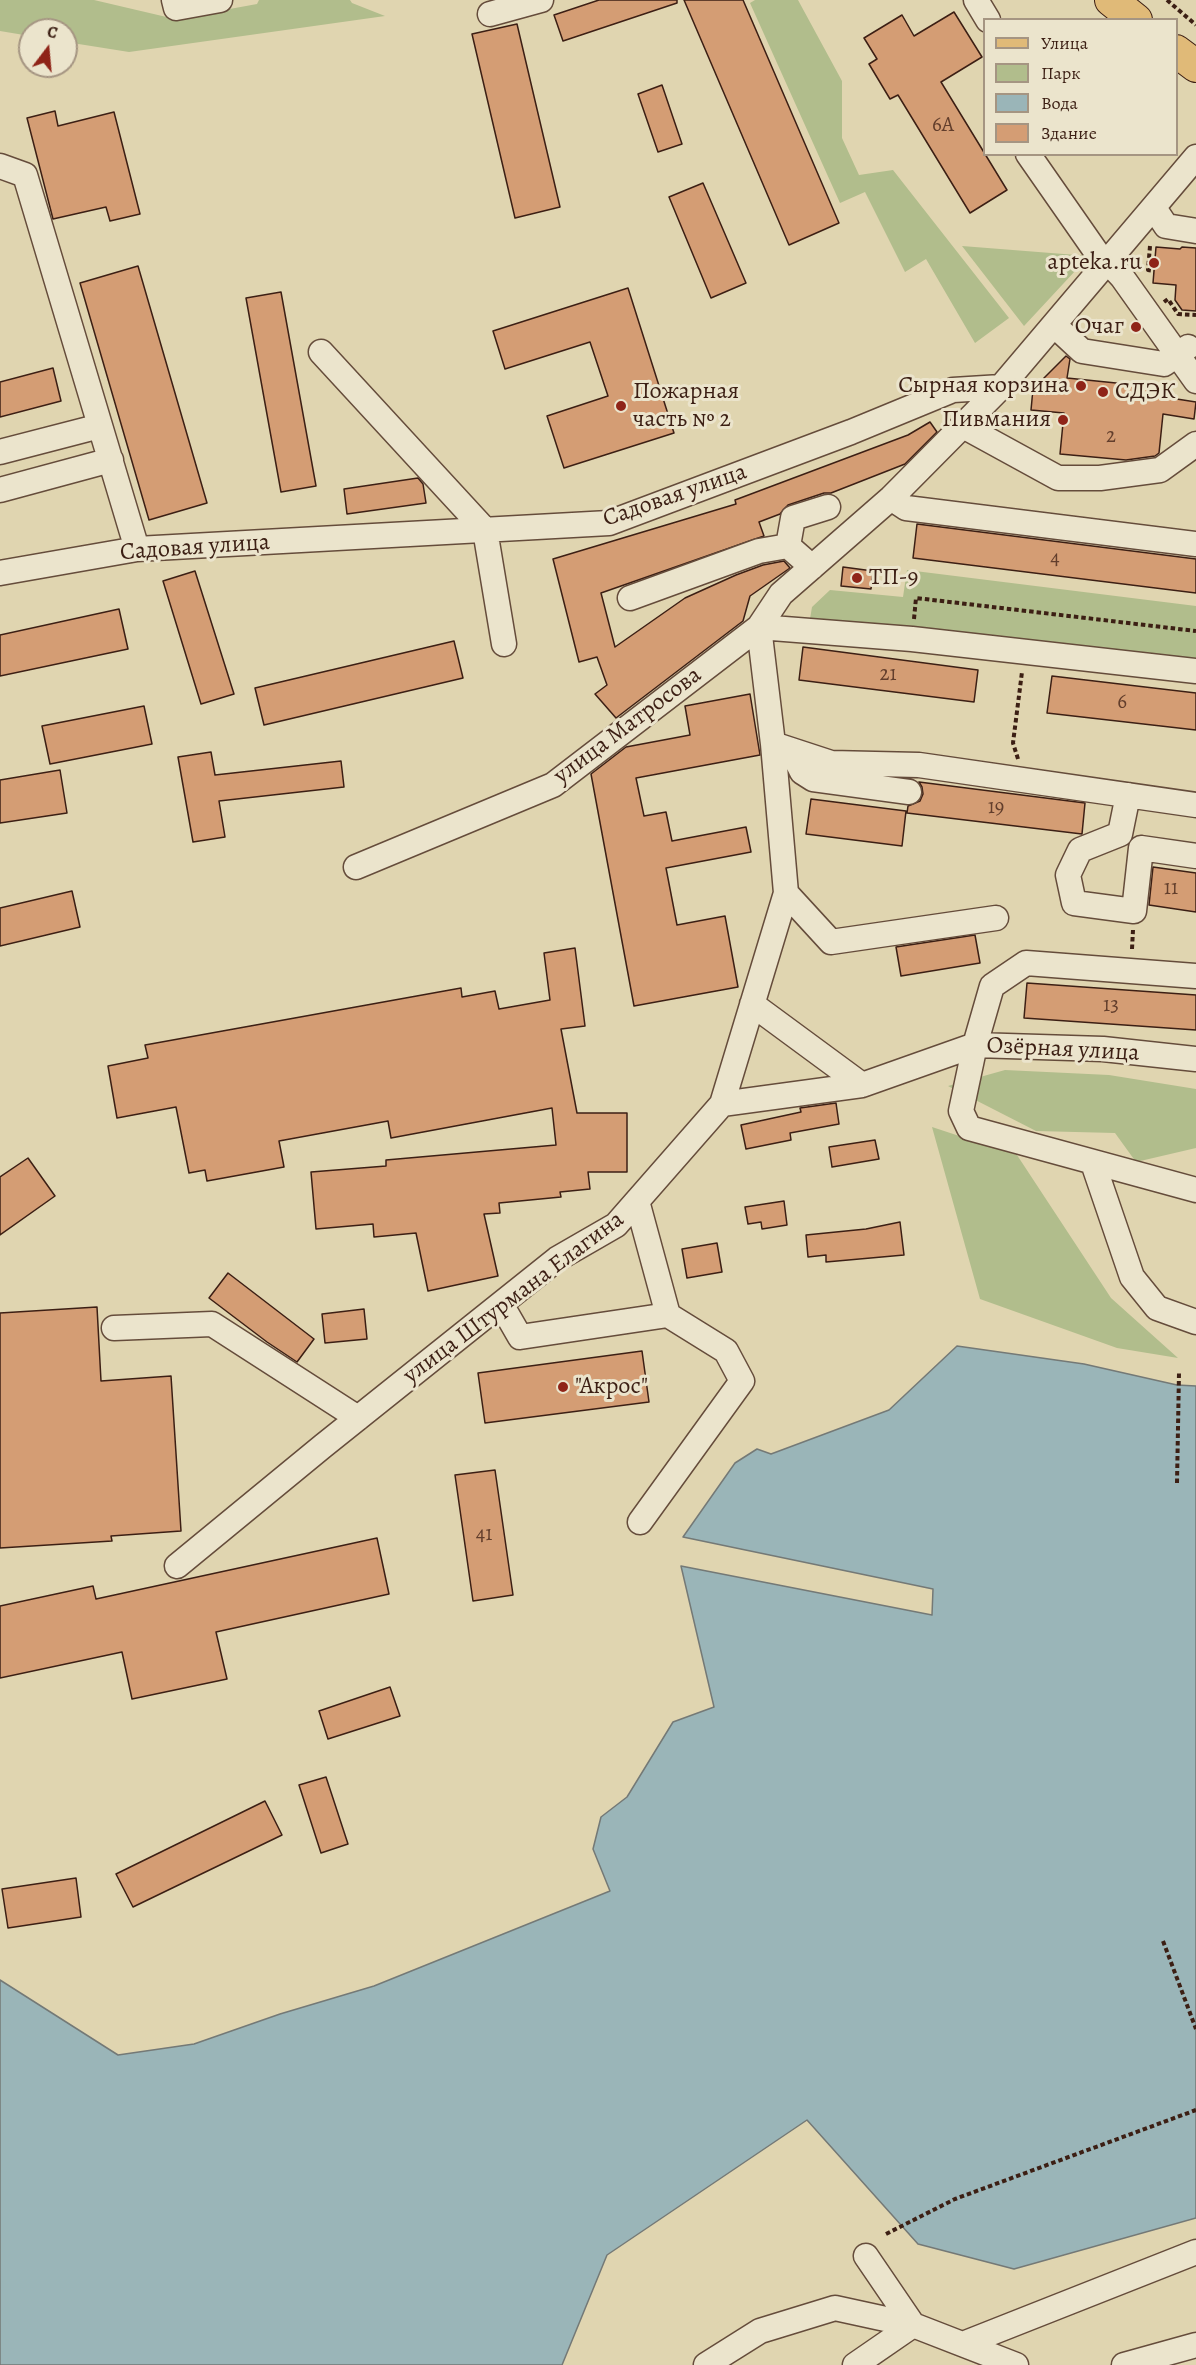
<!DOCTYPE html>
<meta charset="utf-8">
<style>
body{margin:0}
#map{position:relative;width:1196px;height:2365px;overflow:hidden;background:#e0d5b0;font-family:Alegreya,serif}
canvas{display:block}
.legend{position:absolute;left:983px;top:18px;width:195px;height:138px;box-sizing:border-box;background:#ebe4cc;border:2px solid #a59582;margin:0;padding:8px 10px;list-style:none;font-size:18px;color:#3c1f14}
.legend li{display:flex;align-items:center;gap:12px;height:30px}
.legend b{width:30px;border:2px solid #a59582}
.north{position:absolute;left:18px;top:18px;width:60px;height:60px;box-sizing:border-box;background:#ebe4cc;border:2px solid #a59582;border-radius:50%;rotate:16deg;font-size:16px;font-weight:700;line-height:24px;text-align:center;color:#3c1f14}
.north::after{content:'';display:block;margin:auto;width:21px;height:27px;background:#8f2418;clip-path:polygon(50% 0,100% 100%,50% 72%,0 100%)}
</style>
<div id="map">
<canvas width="1196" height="2365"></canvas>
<ul class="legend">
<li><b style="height:8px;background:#e0ba78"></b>Улица</li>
<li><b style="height:16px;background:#b1bd8c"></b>Парк</li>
<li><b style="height:16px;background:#9ab5b8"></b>Вода</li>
<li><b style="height:16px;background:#d49d74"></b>Здание</li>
</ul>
<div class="north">С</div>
</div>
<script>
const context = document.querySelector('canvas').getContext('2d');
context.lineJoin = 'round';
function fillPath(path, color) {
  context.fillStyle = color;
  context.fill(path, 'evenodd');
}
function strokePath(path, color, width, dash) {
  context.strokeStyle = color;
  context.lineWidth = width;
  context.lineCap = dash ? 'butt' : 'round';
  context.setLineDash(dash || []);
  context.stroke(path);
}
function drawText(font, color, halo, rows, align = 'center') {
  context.font = font + ' Alegreya,serif';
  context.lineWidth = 6;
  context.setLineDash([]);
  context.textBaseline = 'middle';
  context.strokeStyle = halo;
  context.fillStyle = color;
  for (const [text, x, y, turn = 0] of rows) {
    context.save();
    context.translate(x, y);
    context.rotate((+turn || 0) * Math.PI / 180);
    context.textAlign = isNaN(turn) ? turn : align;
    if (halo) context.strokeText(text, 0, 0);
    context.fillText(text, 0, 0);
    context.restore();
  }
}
const green = new Path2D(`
 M0,0h94l81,19 82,-15 2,-4h91l2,3 33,13 -256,36 -63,-10v-12h-36v6l-30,-5z
 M755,0h43l44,81v57l17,37 34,-5 116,148 -34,25 -49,-84 -21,13 -40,-80 -25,11 -90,-200z
 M962,246l127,10 -65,70z
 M907,570l289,36v56l-386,-43 2,-12 18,-17 73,7z
 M1005,1070l104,5 87,14v59l-60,14 -21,-29 -79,-2 -88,-45z
 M932,1127l85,28 94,143 67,60 -61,-10 -137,-49z`);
const water = new Path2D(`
 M957,1346l127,18 93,21 19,1v832l-182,51 -96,-25 -111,-124 -200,135 -45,110h-562v-385l118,75 76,-11 86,-30 94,-28 236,-95 -17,-42 8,-32 26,-20 46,-75 41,-15 -33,-141 251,49 1,-26 -250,-52 52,-74 22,-14 14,5 118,-44z`);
const building = new Path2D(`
 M599,0h78v3l-114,38 -9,-26z
 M684,0h59l96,223 -50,22z
 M954,12l28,45 -41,25 66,108 -37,23 -72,-118 -8,4 -21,-35 8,-5 -13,-21 38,-23 12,21z
 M517,24l43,183 -45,11 -43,-184z
 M662,85l20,59 -24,8 -20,-58z
 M55,111l3,15 56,-14 26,102 -30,7 -4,-14 -53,12 -26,-101z
 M703,183l43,100 -35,15 -42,-101z
 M1156,247l24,2 2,-2 14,1v63l-14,-1 -7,-10 1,-15 -23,-2z
 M138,266l69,237 -58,17 -69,-237z
 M628,288l46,145 -110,35 -17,-52 61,-20 -18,-54 -85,27 -12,-38z
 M281,292l35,194 -35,6 -35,-194z
 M1066,356l4,3 -3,19 98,10 -1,9 32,5 -2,17 -31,-5 -4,39 -4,3 -29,4 -66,-6 4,-41 -33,-3 2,-21z
 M53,368l8,33 -61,16v-35z
 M930,422l7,10 -32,32 -74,29h-7l-36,12 -8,9 -21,8 5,14 -163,57 14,54 70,-49 51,-23 27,-10 21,-4 6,7 -40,28 -7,25 -127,97 -21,-24 12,-9 -10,-28 -18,5 -26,-103 183,-55 -1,-4 173,-65z
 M418,478l5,6 3,19 -79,11 -3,-25z
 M917,524l279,35v34l-283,-35z
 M843,567l30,4 -2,18 -30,-3z
 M195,571l39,123 -33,10 -38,-123z
 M119,609l9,40 -128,27v-41z
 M454,641l9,37 -199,47 -9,-37z
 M803,647l175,23 -4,32 -175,-22z
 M1052,676l144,17v37l-149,-17z
 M750,694l10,61 -124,23 8,38 22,-4 6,29 74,-14 5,25 -85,16 11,57 48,-9 13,71 -104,19 -43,-232 35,-27 64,-12 -5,-29z
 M144,706l8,38 -102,20 -8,-38z
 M211,752l4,23 126,-14 3,26 -125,14 6,36 -32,5 -15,-85z
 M60,770l7,43 -67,10v-43z
 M919,782l166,21 -3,31 -175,-21 1,-7 12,-5 3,-7 -1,-7z
 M811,799l95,12 -4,35 -96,-12z
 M1153,867l43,6v39l-47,-7z
 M72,891l8,36 -80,19v-38z
 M975,935l5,28 -79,13 -5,-29z
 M575,948l10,78 -24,3 16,84h50v59h-39l2,17 -30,3 1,5 -62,6 1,10 -16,1 14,62 -70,15 -12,-58 -42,4 -1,-13 -57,5 -5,-57 75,-6v-6l170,-15 -4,-37 -161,30 -3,-17 -109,20 5,26 -77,14 -2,-11 -16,3 -13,-66 -59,11 -9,-52 40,-8 -3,-13 316,-57 1,9 33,-6 4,18 51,-9 -6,-47z
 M1027,983l169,12v35l-172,-12z
 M836,1103l3,21 -49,9 1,7 -45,9 -5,-24 60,-13 -1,-4z
 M875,1140l4,19 -47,8 -3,-20z
 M28,1158l27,38 -55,39v-58z
 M784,1201l3,24 -25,4 -1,-7 -13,2 -3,-17z
 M900,1222l4,33 -78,7v-7l-18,2 -2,-22 60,-6z
 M717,1243l5,29 -35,6 -5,-29z
 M228,1273l86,66 -17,23 -30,-20 -58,-44z
 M97,1307l4,74 70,-5 10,155 -70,5 1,5 -112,7v-235z
 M364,1309l3,30 -42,4 -3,-29z
 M642,1351l7,51 -164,21 -7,-50z
 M495,1470l18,125 -40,6 -18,-126z
 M377,1538l12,56 -173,38 11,47 -95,20 -10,-47 -122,26v-72l93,-20 3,13z
 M390,1687l10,29 -72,23 -9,-28z
 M326,1777l22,67 -27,9 -22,-68z
 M265,1801l17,34 -149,72 -17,-33z
 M76,1878l5,39 -73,11 -6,-39z`);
const path = new Path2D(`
 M1167,0l29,25
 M1150,246l-2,24 6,1
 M1164,302l4,-3 10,15 18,1
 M914,619l2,-21 280,33
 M1018,759l-5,-16 9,-71
 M1132,949l1,-19
 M1177,1483l2,-110
 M1163,1941l33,88
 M886,2234l69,-35 241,-89`);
const minor = new Path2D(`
 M174,0l2,8 44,-8
 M976,0l12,20
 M490,14l51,-14
 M1028,154l69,99
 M0,166l25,9 112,374
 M1154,208l12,18 30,5
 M1108,262l14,15 74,104
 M1054,325l28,26 82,13 24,-17
 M321,352l164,178 19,114
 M963,426l95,52h42l60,-8 36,-26
 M0,452l100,-26
 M0,490l111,-30
 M891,498l15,10 290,36
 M788,546l5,-28 35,-11
 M0,573l137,-24 472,-26 242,-91 102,-42 48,-3
 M630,598l129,-47 29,-5 24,21
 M759,627l153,12 284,32
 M773,744l58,19 88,2 277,40
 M791,750l11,22 11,7 96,13
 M1128,795l-8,39 -40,16 -12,25 6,28 60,8 7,-63 55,8
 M356,867l197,-82 206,-158 22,-33 110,-96 110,-111 195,-230
 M786,893l45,49 165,-24
 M1196,976l-170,-13 -34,23 -17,59 -14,66 8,17 227,62
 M752,1004l110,81
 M722,1104l140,-19 113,-40 128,4 93,10
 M1093,1163l39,114 25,31 39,14
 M501,1304l19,33 148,-22 -31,-114
 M114,1328l98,-4 146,94
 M640,1522l102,-141 -16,-30 -58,-36
 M177,1566l146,-120 234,-187 59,-34 106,-121 64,-211 -13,-149 -14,-117
 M963,2344l233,-92
 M706,2365l54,-34 75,-23 78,17 103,40
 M855,2365l58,-40 -47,-69
 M1124,2365l72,-20`);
const major = new Path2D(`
 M1111,0l25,20
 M1176,51l20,15`);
const markers = [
 [1154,263,6,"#8f2418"],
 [1136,327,6,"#8f2418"],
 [1081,386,6,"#8f2418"],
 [1103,392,6,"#8f2418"],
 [621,406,6,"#8f2418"],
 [1063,420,6,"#8f2418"],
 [857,578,6,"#8f2418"],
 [563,1387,6,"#8f2418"]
];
const numberNames = [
 ["6А",943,126],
 ["2",1111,437],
 ["4",1055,559],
 ["21",888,675],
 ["6",1122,703],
 ["19",996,808],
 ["11",1171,889],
 ["13",1111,1006],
 ["41",484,1535]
];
const poiNames = [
 ["apteka.ru",1142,263],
 ["Очаг",1124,327],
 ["Сырная корзина",1069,386],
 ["Пожарная",633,392,"left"],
 ["часть № 2",633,420,"left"],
 ["СДЭК",1115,392,"left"],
 ["Пивмания",1051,420],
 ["ТП-9",869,578,"left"],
 ["\"Акрос\"",575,1387,"left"]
];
const streetNames = [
 ["Садовая улица",675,496,-19],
 ["Садовая улица",195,548,-4],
 ["улица Матросова",628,726,-37],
 ["Озёрная улица",1063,1050,3],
 ["улица Штурмана Елагина",514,1298,-37]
];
fillPath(green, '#b1bd8c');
fillPath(water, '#9ab5b8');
strokePath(water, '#747976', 1.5);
fillPath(building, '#d49d74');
strokePath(building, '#3c1f14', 1.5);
strokePath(minor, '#654c3b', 27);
strokePath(major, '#3c1f14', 34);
strokePath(path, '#3c1f14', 4, [4.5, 3]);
strokePath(minor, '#ebe4cc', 24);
strokePath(major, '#e0ba78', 32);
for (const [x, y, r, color] of markers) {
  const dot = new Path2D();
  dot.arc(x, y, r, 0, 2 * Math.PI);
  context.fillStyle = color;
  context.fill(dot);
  strokePath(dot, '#ebe4cc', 2);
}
drawText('21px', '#623e2c', null, numberNames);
drawText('24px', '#3c1f14', '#ebe4cc', poiNames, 'right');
drawText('24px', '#3c1f14', '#ebe4cc', streetNames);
</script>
